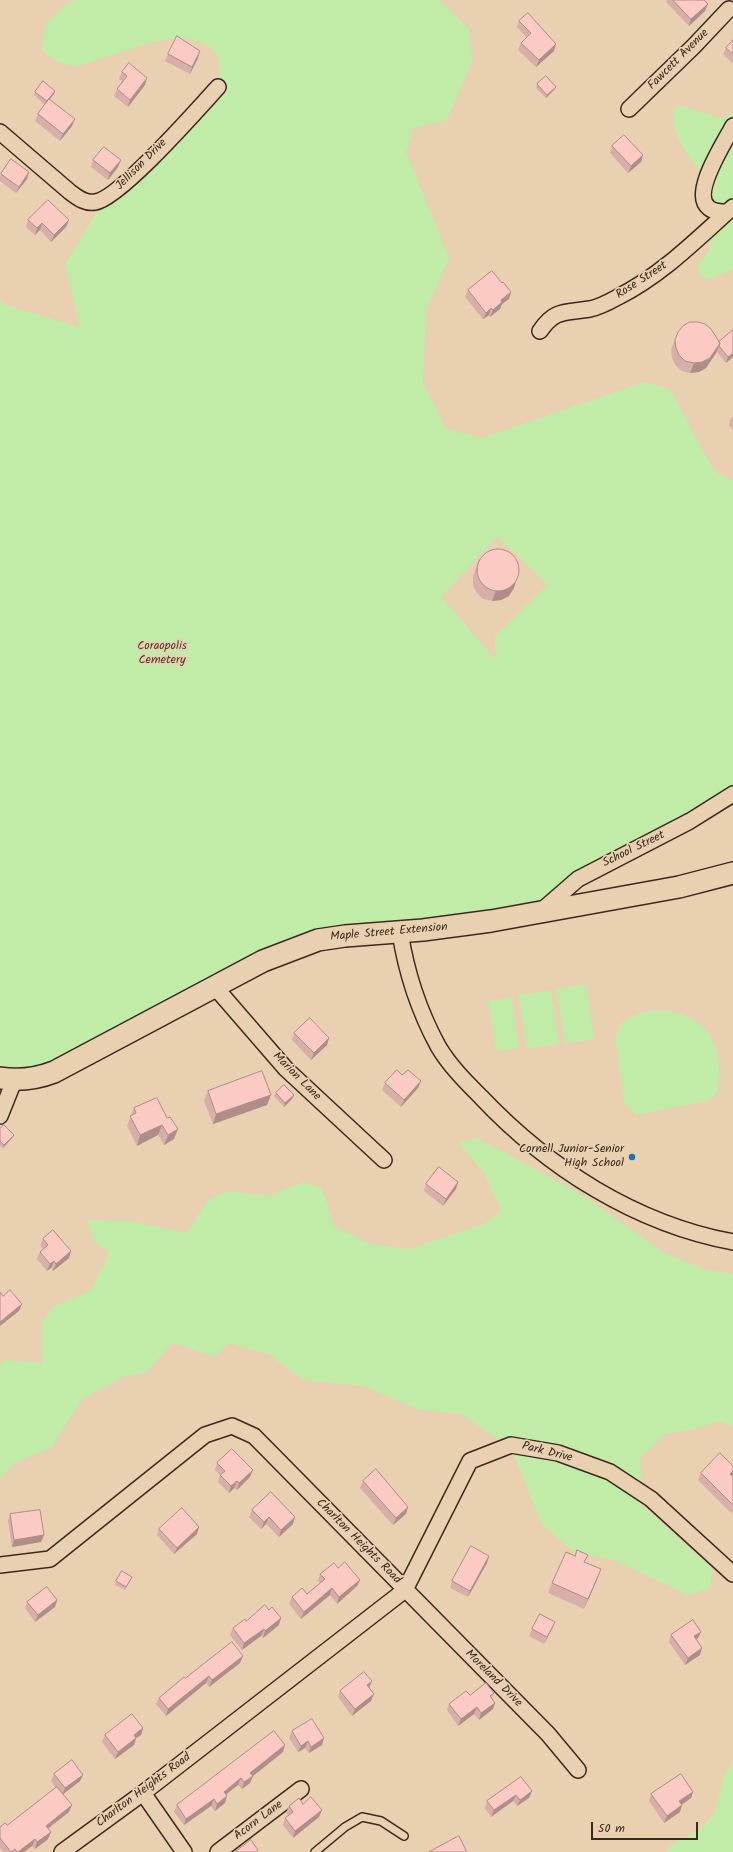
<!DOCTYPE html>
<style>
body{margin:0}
#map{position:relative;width:733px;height:1852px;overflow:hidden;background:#e8d0b0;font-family:Kalam,sans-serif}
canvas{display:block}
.scale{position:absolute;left:591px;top:1822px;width:107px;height:18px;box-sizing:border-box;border:2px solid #3b2a1e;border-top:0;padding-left:5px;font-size:12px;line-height:14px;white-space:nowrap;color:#3b2a1e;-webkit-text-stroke:3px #e8d0b0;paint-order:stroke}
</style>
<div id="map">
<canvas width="733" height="1852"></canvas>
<div class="scale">50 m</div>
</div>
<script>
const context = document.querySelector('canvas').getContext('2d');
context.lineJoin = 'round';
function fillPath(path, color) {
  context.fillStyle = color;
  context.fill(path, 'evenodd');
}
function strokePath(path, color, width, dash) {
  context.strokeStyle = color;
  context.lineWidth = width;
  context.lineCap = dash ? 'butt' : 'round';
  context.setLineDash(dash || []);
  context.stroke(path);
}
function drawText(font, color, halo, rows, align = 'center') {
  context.font = font + ' Kalam,sans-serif';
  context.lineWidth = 3.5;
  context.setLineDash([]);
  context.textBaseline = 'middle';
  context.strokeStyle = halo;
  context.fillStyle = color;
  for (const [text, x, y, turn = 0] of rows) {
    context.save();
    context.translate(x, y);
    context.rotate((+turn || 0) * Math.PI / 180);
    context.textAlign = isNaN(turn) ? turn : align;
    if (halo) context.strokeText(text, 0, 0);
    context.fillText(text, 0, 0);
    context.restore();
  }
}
const green = new Path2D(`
 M76,0h363l30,29 3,32 -25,59 -34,8 -7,24 43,106 -23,51 -3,75 23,45 36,9 162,-56 26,7 44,82 19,10v313l-137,75 -56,43 -195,24 -304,131 -29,3 -12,-4v-766l5,5 75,22 -15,-63 40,-65 113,-112c3,-20 4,-38 -19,-45 -32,-11 -69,9 -100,17 -7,2 -17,7 -24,7 -15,-1 -24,-7 -34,-17l5,-26 20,-19zM497,536l51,49 -53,51v23l-54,-62z
 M683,106l37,12 13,-5v157l-25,10 -9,-5 -1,-10 12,-17 1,-9 -6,-31 7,-19c-15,-23 -43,-51 -39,-81z
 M586,984l8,55 -29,4 -9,-54z
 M551,990l8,54 -32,5 -9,-54z
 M511,997l8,51 -23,3 -8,-50z
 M667,1010c7,3 16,4 23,8 30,17 32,44 27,75l-10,8 -71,14 -12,-12 -9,-66 6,-14 20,-11z
 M477,1138l104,56 83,59 40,16 29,5v152l-16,-5 -19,7 -33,6 -25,24 2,47 70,64 -2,19 -22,7 -75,-35 -39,-8 -32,-27 -31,-77 -50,-34 -42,-4 -56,-24 -60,-6 -35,-26 -40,-11 -14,14 -41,-14 -28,30 -21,3 -42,23 -31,49 -38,15 -13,17v-116l5,-4 37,3 -1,-40 12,-16 38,-17 18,-37 -16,-13 -6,-20 43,1 56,12 23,-34 19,-8 39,5 37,-14 18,7 12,37 36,18 39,5 77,-26 15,-13 -17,-37 -26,-31z
 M733,1763v89h-67l4,-6 29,-17 15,-15 11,-42z`);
const lane = new Path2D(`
 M315,1852l30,-25 17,-10 19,4 23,15`);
const street = new Path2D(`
 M629,109l65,-63 35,-37
 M0,132l70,60c7,5 15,12 25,10 24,-3 103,-93 123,-115
 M727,212c-6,0 -13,0 -18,-4 -19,-14 16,-66 24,-82
 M540,331c15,-22 25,-18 50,-22 10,-2 19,-7 28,-12 44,-22 79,-58 115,-90
 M540,912l38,-33 112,-58 43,-27
 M400,932c6,39 19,79 38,114 11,19 27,35 43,51 67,71 155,127 252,145
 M215,987l71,82 98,91
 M0,1116l14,-35
 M0,1565l50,-6 155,-124 27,-9 22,10 294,298 30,36
 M143,1793l41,59
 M62,1852l81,-59 262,-203 65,-129 41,-16 47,8 52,19 41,27 82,75
 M218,1852l83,-63`);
const secondary = new Path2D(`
 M0,1078c19,3 36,1 54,-6l209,-111 55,-21 27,-4 78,-6 68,-9 188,-34 54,-14`);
const wall = new Path2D(`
 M667,0h37l1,11 -16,15 -23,-24z
 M519,21l35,30 -18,16 -18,-17 3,-7 6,-5 -10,-11z
 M733,40v22l-1,1 -9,-9 3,-6z
 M168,54l30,4 -8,16 -25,-13z
 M122,72l23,13 -17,22 -14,-11 3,-7 5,-8 -3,-2z
 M537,84l17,6 -8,8 -10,-10z
 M55,91l-1,3 -4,5 22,27 -12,15 -25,-20 3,-7 7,-9 -11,-10 1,-3z
 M612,146l31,9 -2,7 -13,11 -18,-20z
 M93,160l25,7 -10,13 -17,-13z
 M1,174l26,5 -11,14 -16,-12v-4z
 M28,220h41l-3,7 -15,15 -11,-12 -5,5 -9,-8z
 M468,290l41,9 -7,5 -2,5 -10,8 -1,-2 -6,4 -18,-22z
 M678,332l41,10 14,15 -7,6 -9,-11 -11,16 -7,4 -9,1 -8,-2 -6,-5 -4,-8 -1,-8z
 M733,417v13l-4,-5 2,-7z
 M479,559l35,29 -5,8 -8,4 -9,1 -9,-2 -6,-6 -4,-7v-9z
 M294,1033l35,5 -2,7 -16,15 -19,-20z
 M402,1075l19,6 -3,7 -17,19 -19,-17 3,-7z
 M208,1091l59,14 -54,19 -9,-23z
 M276,1093l18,2 -2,4 -8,8 -10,-11z
 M157,1098l17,41 -10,6 -6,-10 -21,11 -10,-20 7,-18z
 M0,1129l12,9 -9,10 -3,-2z
 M458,1182l-2,7 -13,17 -19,-15 2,-7z
 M43,1239l28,12 -2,7 -16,13 -2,-3 -4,3 -10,-12 3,-7 3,-3 -3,-4z
 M217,1463l33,14 -13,13 -3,-2 -5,5 -11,-11 2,-7 -5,-5z
 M701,1473l32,2 -1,1 1,1v34l-2,2 -33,-33z
 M363,1481l43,33 -13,11 -33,-37z
 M252,1510l41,14 -14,13 -13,-13 -5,5 -12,-12z
 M10,1514l34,21 -3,7 -29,5 -4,-26z
 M159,1529l38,5 -23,20 -17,-19z
 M588,1555l-3,7 12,18 -13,29 -36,-16 4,-10 23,-27z
 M489,1556l-2,7 -19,34 -18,-9 2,-7z
 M338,1568l22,12 -3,6 -20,18 -7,-9 -29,24 -12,-15 3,-7 15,-3 13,-11 -2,-2 2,-7z
 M132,1577l-7,13 -10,-5 1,-4z
 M57,1600l-2,7 -20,15 -10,-14 2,-6z
 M246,1621l33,4 -16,13 -2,-2 -19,14 -12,-15 3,-7z
 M532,1629h20l-8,15 -15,-8z
 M671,1635l27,3 -2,2 4,15 -15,10 -16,-23z
 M243,1656l-3,7 -31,24 -3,-4 -40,33 -10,-12 3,-6 26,-20z
 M372,1681l-3,7 2,13 -19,15 -14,-19 2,-6z
 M494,1693l-2,5 3,5 -2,6 -14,11 -5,-6 -16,12 -11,-16 2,-6 21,-9z
 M143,1728l-2,7 -5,3 -2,7 -19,14 -13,-17 3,-7z
 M292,1731l30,14 -13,8 -4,-5 -7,4 -9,-14z
 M283,1752l-30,24 -3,7 -8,6 -4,-4 -12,10 -1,8 -10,8 -4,-5 -27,19 -10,-13 3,-7z
 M54,1774l29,1 -3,6 -17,13 6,18 -21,17 3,3 -3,7 -13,10 -3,-3 -8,6h-21l-3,-4v-21l7,-2 49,-37 -5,-7z
 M532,1791l-3,7 -12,8 -4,-5 -22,16 -6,-9 2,-7z
 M693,1792l-2,6 -9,7 -2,7 -16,11 -15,-22 2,-7z
 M303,1804l16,13 -26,21 -10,-13 2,-7 4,-2 -3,-3 3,-7z`);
const shadedWall = new Path2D(`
 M708,4l-3,7 -16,15 2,-7z
 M556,44l-2,7 -18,16 3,-7z
 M200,51l-2,7 -8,16 2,-7z
 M147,78l-2,7 -17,22 2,-7z
 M556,87l-2,3 -8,8 1,-3z
 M55,91l-1,3 -9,11 2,-4z
 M75,119l-3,7 -12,15 3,-7z
 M643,155l-2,7 -13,11 3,-7z
 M121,160l-3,7 -10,13 2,-7z
 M29,172l-2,7 -11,14 3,-6z
 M69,220l-3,7 -15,15 3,-7z
 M42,223l-2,7 -5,5 2,-7z
 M511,292l-2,7 -7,5 -2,5 -10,8 3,-7 8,-10z
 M491,308l-2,7 -6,4 3,-6z
 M720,343l-4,10 -10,15 -7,4 -9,1 4,-10z
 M733,353v4l-7,6 2,-6z
 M517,578l-3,10 -5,8 -8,4 -9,1 4,-10z
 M329,1038l-2,7 -16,15 3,-7z
 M421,1081l-3,7 -17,19 3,-7z
 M271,1095l-4,10 -54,19 3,-10z
 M294,1095l-2,4 -8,8 1,-4z
 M162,1125l-4,10 -21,11 3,-11z
 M178,1129l-4,10 -10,6 4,-10z
 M14,1135l-2,3 -9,10 1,-3z
 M458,1182l-2,7 -13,17 3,-7z
 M71,1251l-2,7 -16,13 3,-7z
 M54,1261l-3,7 -4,3 3,-7z
 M22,1304l-3,7 -19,15v-4z
 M253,1470l-3,7 -13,13 2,-7z
 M733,1471v4l-5,6 2,-7z
 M237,1481l-3,7 -5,5 2,-7z
 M408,1507l-2,7 -13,11 3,-7z
 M269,1517l-3,7 -5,5 3,-7z
 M295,1517l-2,7 -14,13 2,-7z
 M199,1527l-2,7 -23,20 3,-6z
 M44,1535l-3,7 -29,5 2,-7z
 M489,1556l-2,7 -19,34 2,-6z
 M601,1569l-4,11 -13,29 4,-10z
 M360,1580l-3,6 -20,18 2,-7z
 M332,1588l-2,7 -29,24 3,-7z
 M57,1600l-2,7 -20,15 3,-7z
 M281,1618l-2,7 -16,13 2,-7z
 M555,1622l-3,7 -8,15 3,-7z
 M264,1629l-3,7 -19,14 2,-7z
 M701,1632l-3,6 -6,5 2,-7z
 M702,1648l-2,7 -15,10 3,-7z
 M243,1656l-3,7 -31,24 3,-7z
 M209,1676l-3,7 -40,33 2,-7z
 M372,1681l-3,7 -5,4 3,-7z
 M374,1694l-3,7 -19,15 3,-7z
 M495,1703l-2,6 -14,11 2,-7z
 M477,1707l-3,7 -16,12 3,-7z
 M143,1728l-2,7 -5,3 -2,7 -19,14 3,-7 16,-17z
 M324,1738l-2,7 -13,8 2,-6z
 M308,1741l-3,7 -7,4 3,-6z
 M285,1745l-2,7 -35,28 2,-7z
 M83,1775l-3,6 -18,14 3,-7z
 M253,1776l-3,7 -8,6 2,-7z
 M241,1778l-3,7 -17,13 3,-6z
 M532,1791l-3,7 -12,8 3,-6z
 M693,1792l-2,6 -14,10 2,-7z
 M516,1795l-3,6 -22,16 3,-7z
 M227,1796l-2,7 -10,8 2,-7z
 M214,1799l-3,7 -27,19 2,-6z
 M72,1805l-3,7 -26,20 3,-6z
 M682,1805l-2,7 -16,11 3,-7z
 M322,1810l-3,7 -26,21 2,-7z
 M51,1832l-3,7 -13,10 2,-7z
 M35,1839l-3,7 -8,6h-6z`);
const building = new Path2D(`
 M673,0h31l4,4 -17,15z
 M528,13l28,31 -17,16 -18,-17 10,-10 -12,-12z
 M177,36l23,15 -8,16 -24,-13z
 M733,40v14l-7,-6z
 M129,63l18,15 -17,22 -13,-11 10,-13 -5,-4z
 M546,76l10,11 -9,8 -10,-11z
 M43,81l12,10 -8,10 -12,-9z
 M49,99l26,20 -12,15 -25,-20z
 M624,135l19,20 -12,11 -19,-20z
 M104,147l17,13 -11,13 -17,-13z
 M11,159l18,13 -10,15 -18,-13z
 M48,200l21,20 -15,15 -12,-12 -5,5 -9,-8z
 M492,271l10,12 1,-1 8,10 -10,8 1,2 -9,8 -2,-2 -5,5 -18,-23z
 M690,322h8l7,2 6,5 9,14 -10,15 -8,4 -8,1 -9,-2 -6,-6 -3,-7 -1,-8 3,-8 5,-6z
 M733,330v23l-5,4 -9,-11 1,-3 -1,-1z
 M477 570a21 21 0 1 1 42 0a21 21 0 1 1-42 0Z
 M310,1018l19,20 -15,15 -20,-20z
 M397,1070l5,5 6,-5 13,11 -17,19 -19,-17z
 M262,1071l9,24 -55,19 -8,-23z
 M284,1085l10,10 -9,8 -9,-10z
 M157,1098l10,20 3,-1 8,12 -10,6 -6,-10 -22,10 -10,-19 6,-3 -2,-5z
 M4,1125l10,10 -10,10 -4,-4v-12z
 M439,1167l19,15 -12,17 -20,-15z
 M53,1230l18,21 -15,13 -2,-3 -4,3 -10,-12 8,-7 -5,-6z
 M10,1290l12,14 -22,18v-30l3,4z
 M232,1449l21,21 -14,13 -2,-2 -6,5 -11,-11 5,-4 -8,-8z
 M720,1453l13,13v5l-3,3 3,3v28l-32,-32z
 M376,1469l32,38 -12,11 -33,-37z
 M271,1492l24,25 -14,13 -12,-13 -5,5 -12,-12z
 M182,1508l17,19 -22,21 -18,-19z
 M40,1510l4,25 -30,5 -4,-26z
 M471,1546l18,10 -19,35 -18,-10z
 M577,1550l11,5 -4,7 17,7 -13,30 -36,-16 14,-31 9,4z
 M345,1562l15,18 -21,17 -7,-9 -28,24 -12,-15 10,-9 5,6 18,-15 -5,-5 14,-11 4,5z
 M122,1571l10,6 -6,10 -10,-6z
 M47,1587l10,13 -19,15 -11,-13z
 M265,1605l4,5 3,-3 9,11 -16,13 -1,-2 -20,14 -11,-15 12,-9 1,2z
 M540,1614l15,8 -8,15 -15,-8z
 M693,1620l8,12 -7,4 8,12 -14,10 -17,-23z
 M232,1642l11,14 -31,24 -3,-4 -41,33 -9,-11 25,-21 1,1z
 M364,1672l8,9 -5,4 7,9 -19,15 -15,-18z
 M486,1683l8,10 -4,3 5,7 -14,10 -4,-6 -16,12 -12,-15 17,-13 4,4z
 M132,1714l11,14 -9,7 2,3 -18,14 -13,-17z
 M312,1719l12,19 -13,9 -3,-6 -7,5 -9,-15z
 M274,1731l11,14 -35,28 3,3 -9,6 -3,-4 -17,14 3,4 -10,8 -3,-5 -28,20 -9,-14z
 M72,1760l11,15 -18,13 -11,-14z
 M681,1774l12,18 -14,9 3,4 -15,11 -16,-22z
 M521,1777l11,14 -12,9 -4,-5 -22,15 -7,-9z
 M57,1787l15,18 -26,21 5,6 -14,10 -2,-3 -17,13h-1l-2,-3 -4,3 -11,-14v-11l5,-4 2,2z
 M311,1797l11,13 -27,21 -10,-13 8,-6 -4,-6 10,-8 4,6z
 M459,1836l8,16h-38z
 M251,1840l7,10 -2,2h-21z`);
const markers = [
 [632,1157,4,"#1f6fb2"]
];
const streetNames = [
 ["Fawcett Avenue",679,60,-45],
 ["Jellison Drive",142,165,-45],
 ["Rose Street",642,281,-33],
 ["School Street",634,850,-26],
 ["Maple Street Extension",389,933,-5],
 ["Marion Lane",296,1077,45],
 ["Park Drive",547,1453,14],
 ["Charlton Heights Road",358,1542,45],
 ["Moreland Drive",493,1679,45],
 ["Charlton Heights Road",144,1791,-37],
 ["Acorn Lane",259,1821,-37]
];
const parkNames = [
 ["Coraopolis",162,647],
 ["Cemetery",162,661]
];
const poiNames = [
 ["Cornell Junior-Senior",624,1150],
 ["High School",624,1164]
];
fillPath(green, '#c1eca8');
strokePath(lane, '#3b2a1e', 10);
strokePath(street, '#3b2a1e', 18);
strokePath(secondary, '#3b2a1e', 24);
strokePath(lane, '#e8d0b0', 7);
strokePath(street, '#e8d0b0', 15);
strokePath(secondary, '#e8d0b0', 21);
fillPath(wall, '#d7aea8');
fillPath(shadedWall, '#af8d88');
fillPath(building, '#facac3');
strokePath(building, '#af8d88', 1);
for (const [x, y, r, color] of markers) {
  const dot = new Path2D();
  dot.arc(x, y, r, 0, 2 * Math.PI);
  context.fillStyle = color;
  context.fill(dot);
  strokePath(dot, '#e8d0b0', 1.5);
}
drawText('12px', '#3b2a1e', '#e8d0b0', streetNames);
drawText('12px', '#483d2c', '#e8d0b0', parkNames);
drawText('12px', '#3b2a1e', '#e8d0b0', poiNames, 'right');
</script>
